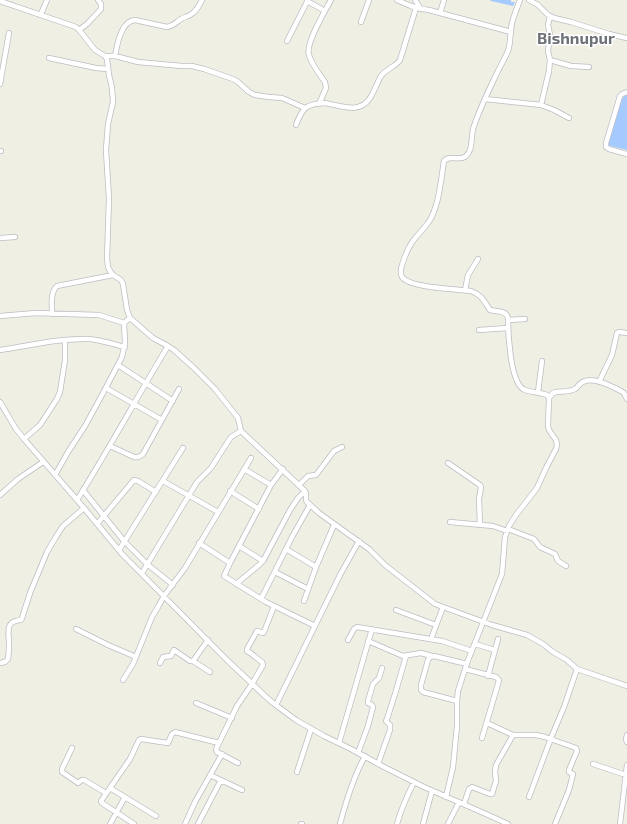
<!DOCTYPE html>
<style>
body{margin:0}
canvas{display:block;background:#f0efe4}
</style>
<canvas width="627" height="824"></canvas>
<script>
const context = document.querySelector('canvas').getContext('2d');
context.lineJoin = 'round';
function fillPath(path, color) {
  context.fillStyle = color;
  context.fill(path, 'evenodd');
}
function strokePath(path, color, width, dash) {
  context.strokeStyle = color;
  context.lineWidth = width;
  context.lineCap = dash ? 'butt' : 'round';
  context.setLineDash(dash || []);
  context.stroke(path);
}
function drawText(font, color, halo, rows, align = 'center') {
  context.font = font + ' "Exo 2",sans-serif';
  context.lineWidth = 3;
  context.setLineDash([]);
  context.textBaseline = 'middle';
  context.strokeStyle = halo;
  context.fillStyle = color;
  for (const [text, x, y, turn = 0] of rows) {
    context.save();
    context.translate(x, y);
    context.rotate((+turn || 0) * Math.PI / 180);
    context.textAlign = isNaN(turn) ? turn : align;
    if (halo) context.strokeText(text, 0, 0);
    context.fillText(text, 0, 0);
    context.restore();
  }
}
const water = new Path2D(`
 M490,0h21v2h4l-2,4 -22,-5z
 M625,95h2v55l-21,-5 11,-39z`);
const minor = new Path2D(`
 M397,0c11,5 20,9 32,10l82,22
 M415,0l6,9
 M529,0l9,5 10,10 6,3 17,4 38,12 18,4
 M0,1l76,26 4,4 15,19 10,6 2,3 2,16 3,13 1,14 -5,22 -2,26 3,49 -2,59 1,9 2,4 3,4 8,5 2,4 4,26 3,8 23,20 15,8 6,4 19,17 22,22 23,29 3,13 64,60 1,3v6l1,2 12,11 50,36 16,16 50,39 57,21 35,10 16,9 10,8 14,8 10,9 50,17
 M307,1l18,10
 M440,13l4,-13
 M41,14l6,-14
 M361,22l8,-22
 M79,30l8,-6 14,-15v-5l-3,-4
 M287,41l21,-41
 M105,56h10l23,6 44,4h10l12,3 29,10 5,3 11,10 6,3 14,2 13,1 23,10
 M115,56c2,-11 6,-35 20,-36l32,7c7,-1 9,-5 14,-8 3,-2 6,-2 9,-4 6,-3 9,-9 12,-15
 M49,58l47,10 12,1
 M550,60l21,6 18,1
 M0,84l9,-51
 M627,92l-5,2 -2,2 -14,47v4l3,2 18,5
 M485,99l56,6 13,5 15,8
 M319,104l7,-16 -1,-6c-6,-8 -13,-17 -16,-27 -4,-11 16,-44 22,-55
 M541,105l8,-34 1,-11 -2,-9 2,-16 -2,-10 2,-9
 M296,125c6,-16 9,-21 28,-22 16,2 35,12 46,-5 4,-6 7,-15 11,-22 5,-7 14,-9 19,-16l16,-52
 M0,151h1
 M0,238l15,-1
 M465,290l3,-15 10,-16
 M52,314c0,-9 -2,-21 5,-28l56,-11
 M0,316l36,-3 63,2 25,8
 M508,320l17,-1
 M479,330l29,-2
 M0,350c28,-4 60,-12 89,-11 12,1 24,5 36,8
 M118,365l55,36
 M599,382l13,-27 5,-22 2,-1 8,1
 M106,388l56,32
 M538,392l4,-31
 M549,398l4,-5 3,-1c6,-1 14,0 19,-3 4,-3 5,-7 10,-8 11,-3 26,5 36,10l3,2 3,6
 M0,402l16,27 8,10 60,69 38,46 104,105 38,36 9,8 23,17 28,16 27,13 33,18 40,20 62,27 22,10
 M24,439l16,-14 17,-26 3,-7 5,-32v-19
 M110,446l24,11c4,1 6,0 9,-3l36,-65
 M448,463l32,22 1,2 -2,12 1,26
 M244,469l27,16
 M283,469l-12,16 -41,78 -6,13 42,26 49,24
 M55,475l13,-23 17,-26 17,-31 20,-38 3,-15 -1,-19 6,-5
 M163,481l55,31
 M299,485l9,-9 8,-1 18,-24 8,-4
 M83,490l41,51 23,23 26,21
 M230,491l29,18
 M0,495l18,-16 25,-17
 M77,500c32,-51 60,-103 91,-154
 M450,522l43,4 14,5
 M97,524l37,-44 4,1 18,11
 M508,529l26,10 6,8 15,7 3,7 8,5
 M199,543l31,20
 M239,546l24,15
 M286,549l30,18
 M119,550l64,-102
 M275,572l33,17
 M142,573l55,-91 14,-14 18,-28 2,-3 10,-6
 M236,584l23,-19 4,-4 27,-51 8,-12 7,-7
 M261,599l31,-62 18,-32
 M304,601l12,-34 18,-42
 M396,610l40,15
 M76,629l32,16 28,12
 M431,639l12,-32
 M348,640l6,-11 3,-2 85,14 30,10
 M368,641l35,15 18,-3 11,3
 M475,644l20,6
 M193,661l17,11
 M0,663l5,-1 3,-3c1,-6 1,-11 1,-17 -1,-12 -3,-21 12,-22l1,-2 8,-25 17,-41 10,-17 6,-9 21,-18
 M160,663l3,-6 8,-1 3,-6 16,11h3l15,-21
 M465,669l31,8 3,3 -1,4 -16,54
 M488,676l10,-37
 M123,680l10,-16 19,-47 6,-10 6,-11 21,-28 66,-110
 M457,701l-34,-9 -2,-2v-5l7,-25 2,-3 4,-1 33,8
 M196,703l36,15
 M276,705l64,-130 19,-34
 M487,723l26,12h23l9,2 31,11 1,3 -8,19v2l4,2 -4,16 -14,34
 M627,735l-1,4 1,3
 M339,743l33,-114
 M72,748l-10,21v3l16,11 4,-3h2l22,13
 M358,753l10,-27 5,-19 -1,-2 -4,-2v-2l5,-17 6,-6 3,-10
 M238,763l-21,-11 -1,-3 21,-43 15,-22 11,-19 -1,-3c-5,-3 -9,-8 -15,-11v-2l10,-18 6,2 1,-1 10,-26
 M378,764l12,-34v-5l-4,-4 1,-2 8,-25 11,-38
 M593,764l33,11
 M297,772l14,-43
 M210,775l32,15
 M110,788l46,28
 M446,797l7,-30 4,-41v-25l1,-10 9,-28 35,-89 3,-37 4,-11 7,-11 21,-27 9,-20 10,-19 1,-4 -1,-5 -7,-10 -1,-4 1,-28 -2,-3 -3,-1c-6,-2 -16,-2 -21,-5 -13,-9 -15,-56 -15,-71 -2,-8 -11,-6 -18,-8 -6,-9 -8,-15 -19,-19 -15,-2 -61,-3 -69,-14 -2,-4 -1,-9 0,-12 3,-10 7,-20 14,-28 4,-4 8,-9 12,-14 11,-15 13,-44 16,-62 6,-7 16,1 22,-5 8,-7 4,-20 8,-30 6,-18 15,-36 23,-53 4,-8 8,-15 11,-22 3,-9 2,-19 4,-28 2,-8 5,-15 8,-23
 M529,797l22,-59 13,-31 13,-38
 M464,804l5,-15 3,-2 18,7h2l4,-13 -1,-10 1,-6 17,-30
 M110,824l15,-27
 M134,824l-32,-21 -1,-2 29,-42 9,-19 2,-1 27,4 4,-9 3,-2 44,11
 M185,824l10,-22 27,-48
 M198,824l23,-44
 M301,824h1
 M340,824c6,-23 13,-46 25,-68
 M397,824c4,-15 10,-28 17,-42
 M423,824l9,-33
 M448,824l11,-22
 M620,824l7,-59`);
const districtNames = [
 ["Bishnupur",576,39]
];
fillPath(water, '#a5caff');
strokePath(minor, '#bcbdc4', 6);
strokePath(minor, '#fff', 4.5);
drawText('bold 16px', '#6d7178', '#fff', districtNames);
</script>
